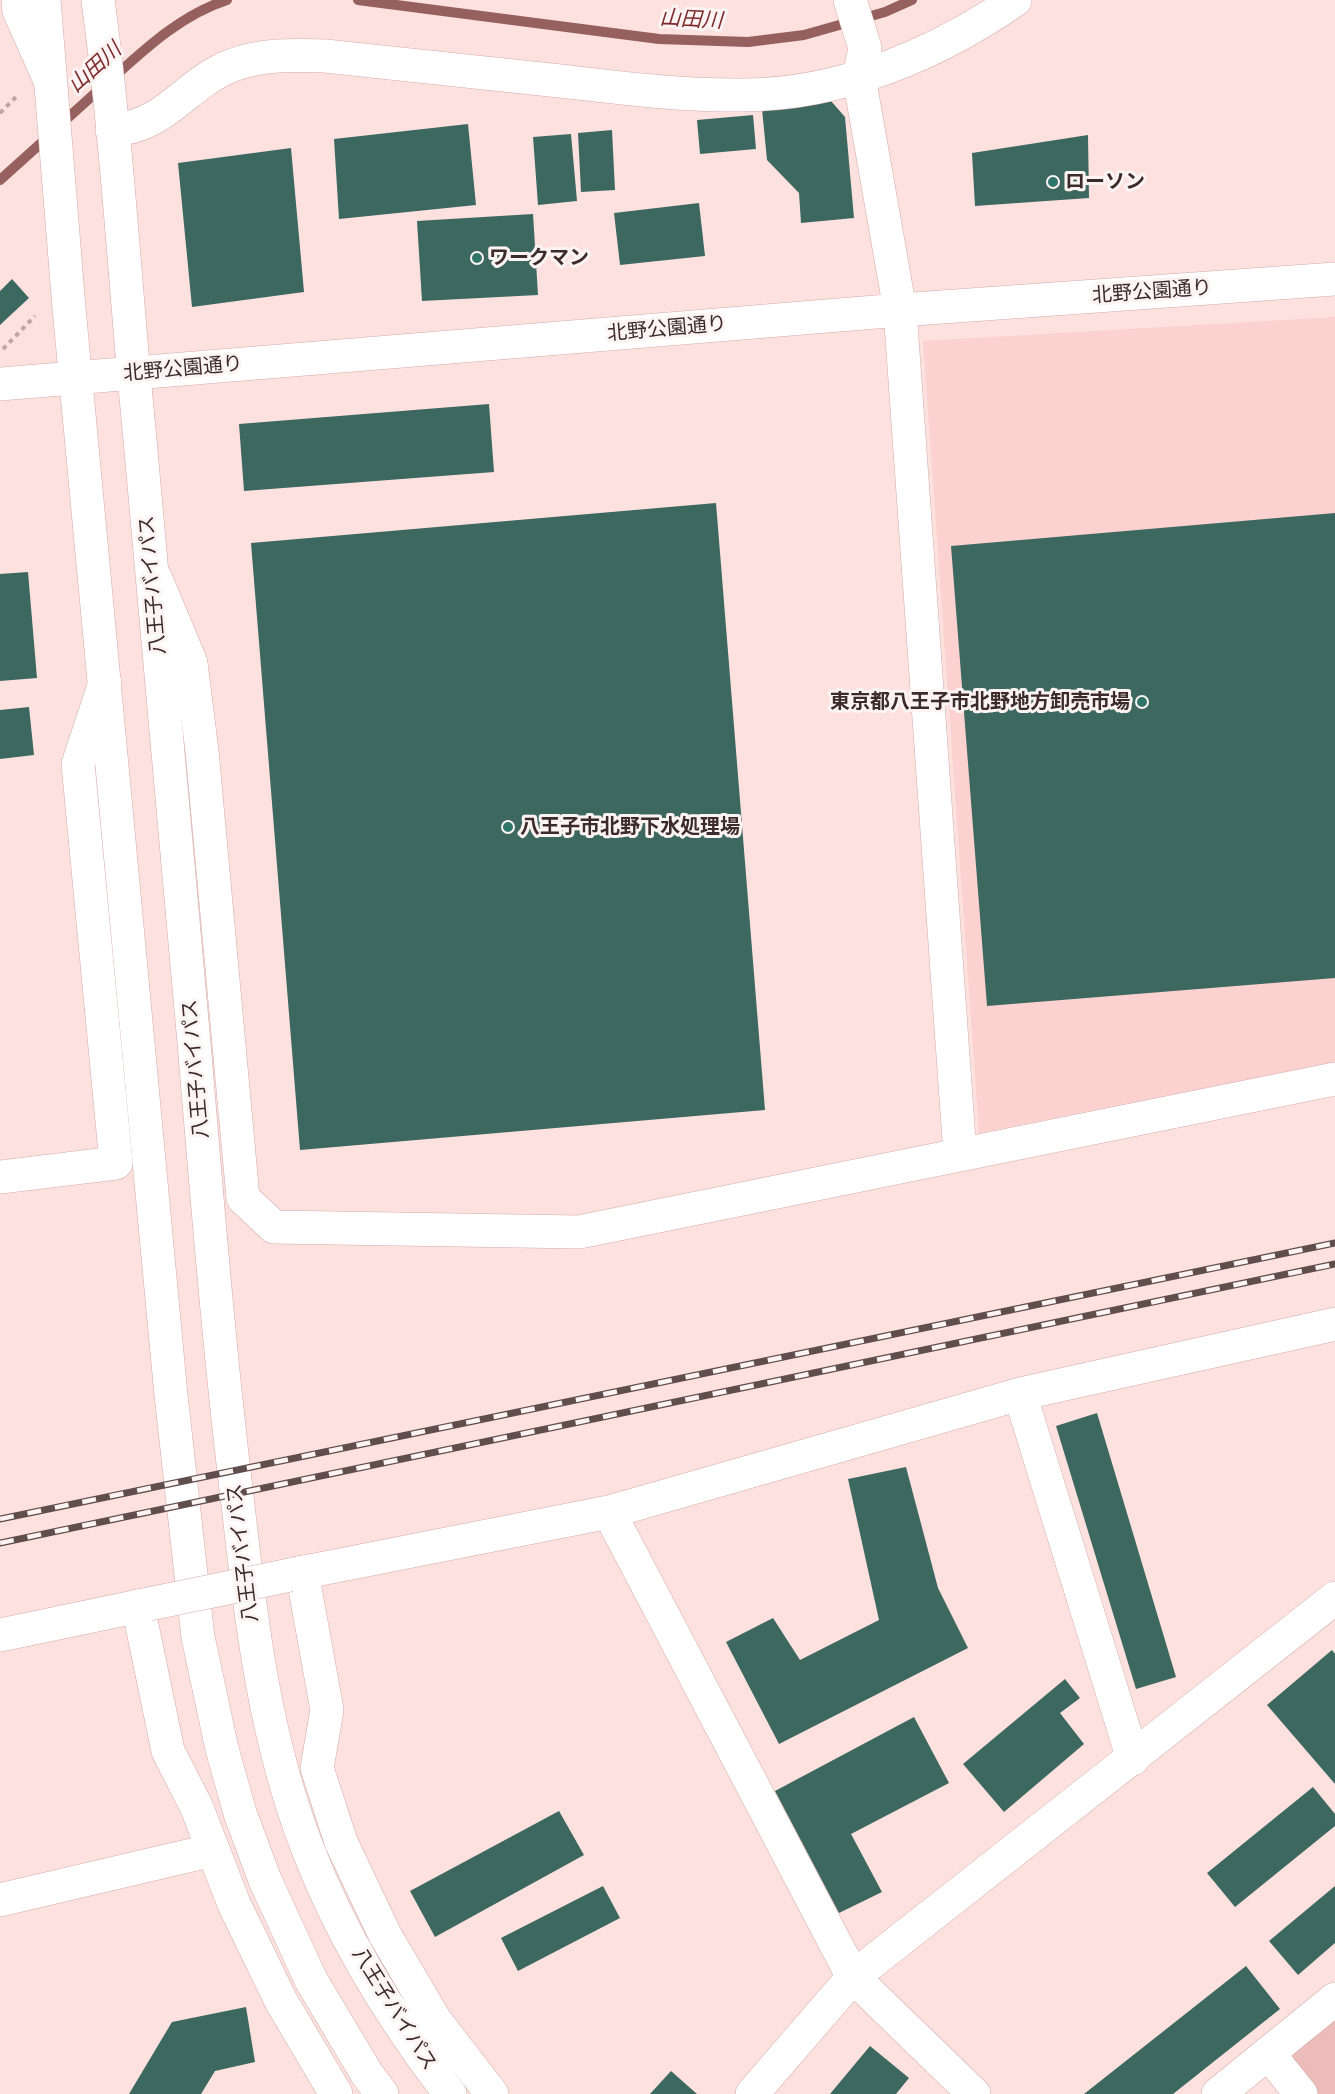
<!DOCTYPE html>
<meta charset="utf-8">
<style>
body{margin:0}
canvas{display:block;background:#fce1df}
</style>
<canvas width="1335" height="2094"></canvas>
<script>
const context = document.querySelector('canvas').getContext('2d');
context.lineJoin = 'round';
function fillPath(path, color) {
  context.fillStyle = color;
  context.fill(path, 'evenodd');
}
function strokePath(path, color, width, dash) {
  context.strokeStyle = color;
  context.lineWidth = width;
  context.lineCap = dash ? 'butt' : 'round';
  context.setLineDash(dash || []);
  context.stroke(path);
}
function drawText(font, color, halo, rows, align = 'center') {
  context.font = font + ' "Zilla Slab","Noto Sans JP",serif';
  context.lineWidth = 6;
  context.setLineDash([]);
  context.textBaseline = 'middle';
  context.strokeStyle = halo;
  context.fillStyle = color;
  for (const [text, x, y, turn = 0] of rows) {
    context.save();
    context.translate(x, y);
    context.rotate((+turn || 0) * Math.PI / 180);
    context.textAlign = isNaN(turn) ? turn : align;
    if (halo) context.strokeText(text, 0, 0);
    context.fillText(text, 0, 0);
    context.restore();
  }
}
const built = new Path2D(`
 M1335,317v745l-356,71 -56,-792z`);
const green = new Path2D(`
 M1335,2018v76h-23l-18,-23 -1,-17z`);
const stream = new Path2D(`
 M358,0l301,39 89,3 56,-7 81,-23 27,-12
 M114,77c33,-30 69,-63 113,-77
 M60,125l42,-38
 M0,180l49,-44`);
const building = new Path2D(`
 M831,101l14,16 9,101 -53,5 -2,-30 -32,-33 -5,-51z
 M753,115l3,34 -56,5 -3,-34z
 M468,124l8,81 -137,14 -5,-80z
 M612,130l3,60 -34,2 -3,-59z
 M571,134l6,67 -39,4 -5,-68z
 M1088,135l1,63 -114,8 -3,-53z
 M291,148l13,144 -112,15 -14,-144z
 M699,203l6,53 -85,9 -6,-52z
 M533,214l5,81 -116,6 -5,-80z
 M12,279l17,19 -29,27v-34z
 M489,404l5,68 -250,19 -5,-67z
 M716,503l49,607 -465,40 -49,-607z
 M1335,513v465l-348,28 -36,-460z
 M28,572l9,106 -37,3v-107z
 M29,707l5,48 -34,4v-49z
 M1097,1413l79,264 -40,12 -80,-263z
 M906,1467l32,121 30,60 -189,96 -53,-102 47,-24 27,42 79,-40 -31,-141z
 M1332,1650l3,4v130l-68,-79z
 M1065,1679l15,19 -20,15 24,31 -80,68 -41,-48z
 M914,1717l35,66 -98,51 31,58 -43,21 -64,-122z
 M1313,1787l22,27v12l-100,81 -28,-34z
 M559,1811l25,44 -149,82 -25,-46z
 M603,1886l17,32 -102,53 -17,-33z
 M1335,1886v57l-37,32 -29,-34z
 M1246,1966l34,43 -107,85h-89z
 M246,2007l9,55 -40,9 -14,23h-72l43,-72z
 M870,2046l39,32 -13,16h-66z
 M671,2071l26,23h-47z`);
const path = new Path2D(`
 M0,113l16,-16
 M3,349l32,-33`);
const minor = new Path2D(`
 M18,0l1,11 30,67
 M850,0l15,48 -6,29 41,233 60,844
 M112,130c55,-3 73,-47 121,-65 30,-11 60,-10 92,-9 78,8 157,17 235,25 61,7 123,15 185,14 98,-1 192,-41 270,-95
 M0,384l900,-74 435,-31
 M156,579l35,84 11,88 41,447 31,29 305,5 756,-153
 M0,1177l116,-14 -38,-399 27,-81
 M1020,1394l113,365
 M609,1512l244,465 121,117
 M290,1575l319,-63 411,-118 315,-70
 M0,1635l149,-31
 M0,1900l213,-50
 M1268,2053l33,41
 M752,2094l101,-117 482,-379
 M1218,2094l117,-95`);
const highway = new Path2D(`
 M44,0l25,308 102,1087 27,242 24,112 18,64 25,67 46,100 56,94 15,20
 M98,0c17,125 25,251 36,376 21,222 41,444 60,667 13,154 25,308 44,462 13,117 27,236 71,347 34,88 84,168 141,242
 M302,1572l25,138 -10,58 24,74 44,93 50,85 57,74
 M138,1606l30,145 29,57 37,96 47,97 55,93`);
const rail = new Path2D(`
 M0,1519l1335,-276
 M0,1543l1335,-279`);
const minorBridge = new Path2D(`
 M149,1604l141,-29`);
const markers = [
 [1053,182,6,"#307569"],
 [477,258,6,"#307569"],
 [1142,702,6,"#307569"],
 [508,827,6,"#307569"]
];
const poiNames = [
 ["ローソン",1065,182],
 ["ワークマン",489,258],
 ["東京都八王子市北野地方卸売市場",1130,702,"right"],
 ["八王子市北野下水処理場",520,827]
];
const streetNames = [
 ["北野公園通り",1152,292,-4],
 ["北野公園通り",667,329,-5],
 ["北野公園通り",183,369,-5],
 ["八王子バイパス",153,585,-95],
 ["八王子バイパス",196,1069,-95],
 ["八王子バイパス",243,1553,-97],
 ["八王子バイパス",394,2009,58]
];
const waterNames = [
 ["山田川",691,20,3],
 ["山田川",95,68,-42]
];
fillPath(built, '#fbd2cf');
fillPath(green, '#ebbcb9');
strokePath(stream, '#95605e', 10);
fillPath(building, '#3d6860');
strokePath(minor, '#d4aba8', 34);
strokePath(highway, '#d4aba8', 34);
strokePath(path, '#bca5a3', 4, [4.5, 4.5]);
strokePath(minor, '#fff', 33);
strokePath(highway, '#fff', 33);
strokePath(rail, '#604e4d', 7);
strokePath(rail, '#fcf3f3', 4.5, [14]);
strokePath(minorBridge, '#d4aba8', 34, []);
strokePath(minorBridge, '#fff', 33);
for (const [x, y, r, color] of markers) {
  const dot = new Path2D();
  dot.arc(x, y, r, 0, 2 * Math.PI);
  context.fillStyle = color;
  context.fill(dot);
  strokePath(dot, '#fcf3f3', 2);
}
drawText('bold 20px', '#3b2b2a', '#fcf3f3', poiNames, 'left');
drawText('20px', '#3b2b2a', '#fcf3f3', streetNames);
drawText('italic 21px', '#7f2b2c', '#fcf3f3', waterNames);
</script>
